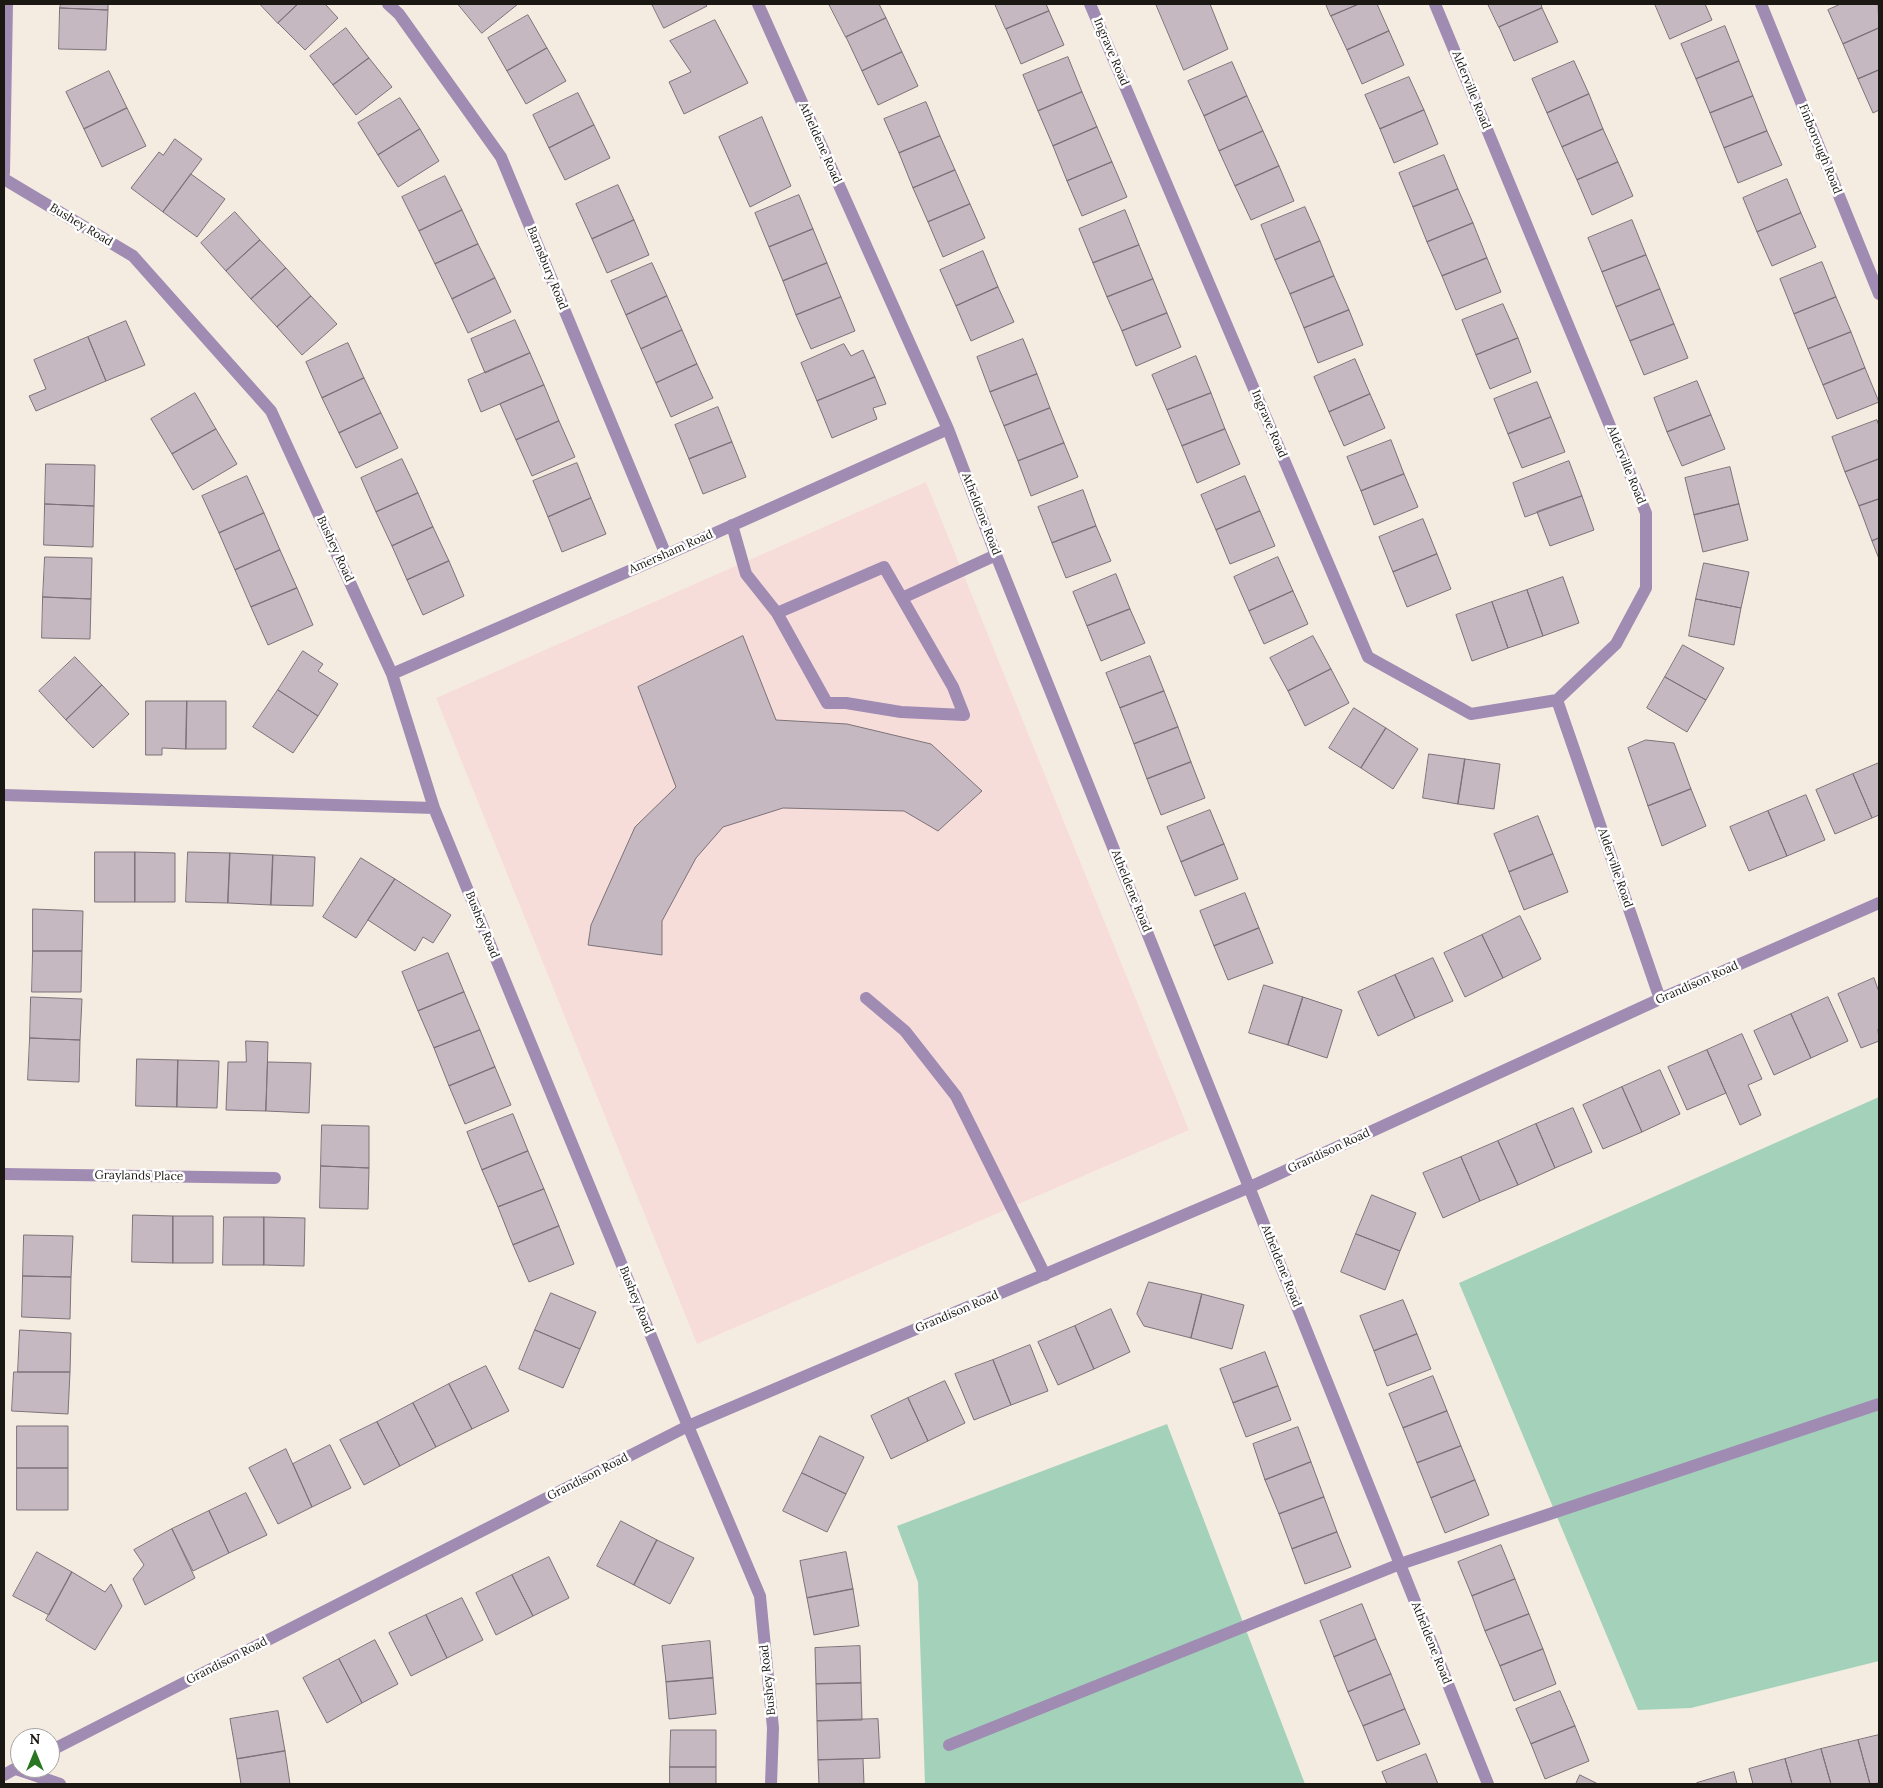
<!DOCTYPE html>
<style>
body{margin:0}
#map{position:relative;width:1883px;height:1788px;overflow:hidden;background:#f5ece1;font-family:Lora,serif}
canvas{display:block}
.frame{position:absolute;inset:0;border:5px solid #1b1814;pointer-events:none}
.north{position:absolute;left:10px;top:1728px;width:50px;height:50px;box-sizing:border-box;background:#fff;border:1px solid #a4a3a1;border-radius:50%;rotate:0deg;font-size:14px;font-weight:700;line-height:20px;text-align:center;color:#1b1814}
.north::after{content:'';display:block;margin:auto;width:18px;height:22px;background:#297821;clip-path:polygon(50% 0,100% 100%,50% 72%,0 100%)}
</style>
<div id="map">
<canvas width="1883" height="1788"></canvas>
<div class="frame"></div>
<div class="north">N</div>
</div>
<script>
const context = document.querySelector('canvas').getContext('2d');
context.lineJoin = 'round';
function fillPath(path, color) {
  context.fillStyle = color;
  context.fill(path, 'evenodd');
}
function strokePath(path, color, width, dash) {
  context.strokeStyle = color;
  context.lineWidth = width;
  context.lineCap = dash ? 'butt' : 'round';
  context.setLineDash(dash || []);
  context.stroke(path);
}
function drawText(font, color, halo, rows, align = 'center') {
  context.font = font + ' Lora,serif';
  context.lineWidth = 5;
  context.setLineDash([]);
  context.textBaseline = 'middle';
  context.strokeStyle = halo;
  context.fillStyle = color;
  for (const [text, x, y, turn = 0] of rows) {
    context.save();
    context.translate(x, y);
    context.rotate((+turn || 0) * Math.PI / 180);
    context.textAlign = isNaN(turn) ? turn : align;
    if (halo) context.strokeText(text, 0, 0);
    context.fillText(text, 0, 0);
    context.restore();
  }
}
const education = new Path2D(`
 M926,482l263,648 -492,214 -261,-646z`);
const green = new Path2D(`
 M1879,1097v564l-188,47 -53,2 -179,-427z
 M1167,1424l138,360h-380l-7,-202 -21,-56z`);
const building = new Path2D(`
 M61,4h47v6l-48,-2z
 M260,4h38l-20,19z
 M298,4h27l13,14 -33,32 -27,-27z
 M458,4h60l-36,29z
 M652,4h53l2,2 -43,22z
 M829,4h50l7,14 -40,19z
 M995,4h51l3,7 -43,18z
 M1156,4h54l18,45 -44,21z
 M1326,4h33l-28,12z
 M1359,4h18l12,27 -42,19 -16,-34z
 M1488,4h53l1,4 -43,19z
 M1655,4h50l7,16 -42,19z
 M1841,4h37l1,24 -36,16 -15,-34z
 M60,8l48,2 -2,40 -47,-1z
 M1542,8l16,34 -44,19 -15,-34z
 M1049,11l15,34 -43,19 -15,-35z
 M528,15l19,33 -40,23 -19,-33z
 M886,18l16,34 -40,19 -16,-34z
 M715,20l33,63 -64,31 -15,-32 22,-10 -21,-31z
 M1725,26l14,35 -43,18 -15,-35z
 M346,28l23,30 -36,27 -23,-29z
 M1879,28v42l-21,9 -15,-35z
 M1389,31l15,34 -42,19 -15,-34z
 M547,48l19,33 -40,23 -19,-33z
 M902,52l16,34 -40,19 -16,-34z
 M1068,57l14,35 -44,19 -15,-36z
 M369,58l23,29 -36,28 -23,-30z
 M1574,61l15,33 -42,19 -15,-34z
 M1739,61l14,35 -43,17 -14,-34z
 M1232,62l15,34 -43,20 -16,-35z
 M1879,70v40l-6,3 -15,-34z
 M109,71l18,37 -43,21 -18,-37z
 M1409,77l15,33 -44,19 -15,-34z
 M1082,92l15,35 -44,19 -15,-35z
 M578,93l16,32 -45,23 -16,-33z
 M1589,94l14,35 -41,18 -15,-34z
 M1247,96l16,35 -44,20 -15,-35z
 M1753,96l14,35 -43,17 -14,-35z
 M400,98l20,31 -42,26 -20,-32z
 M926,102l14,34 -41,17 -15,-34z
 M127,108l19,38 -44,21 -18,-38z
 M1424,110l14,34 -44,19 -14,-34z
 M762,117l29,69 -41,21 -31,-70z
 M594,125l16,33 -45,22 -16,-32z
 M1097,127l15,35 -45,19 -14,-35z
 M420,129l19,32 -41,26 -20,-32z
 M1603,129l15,33 -41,18 -15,-33z
 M1263,131l16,35 -44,20 -16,-35z
 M1767,131l15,34 -44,18 -14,-35z
 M940,136l15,34 -42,18 -14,-35z
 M175,139l27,20 -39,53 -32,-24 28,-36 4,3z
 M1444,155l14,34 -45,18 -14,-34z
 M1112,162l15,35 -45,19 -15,-35z
 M1618,162l15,34 -41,19 -15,-35z
 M1279,166l15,35 -43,19 -16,-34z
 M955,170l15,34 -42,18 -15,-34z
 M191,174l34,25 -28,38 -34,-25z
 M445,176l17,34 -43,21 -17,-34z
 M1787,179l14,34 -44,19 -14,-34z
 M618,185l16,35 -42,19 -16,-35z
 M1458,189l15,34 -46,19 -14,-35z
 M799,195l14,34 -44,18 -14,-34z
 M970,204l15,34 -42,19 -15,-35z
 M1305,207l15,34 -45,19 -14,-35z
 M462,210l16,34 -43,20 -16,-33z
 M1125,210l14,35 -46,18 -14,-34z
 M235,212l25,28 -34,31 -25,-28z
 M1801,213l15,34 -44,19 -15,-34z
 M634,220l15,35 -42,18 -15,-34z
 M1632,220l14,35 -44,17 -14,-34z
 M1473,223l14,35 -45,18 -15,-34z
 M813,229l14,34 -44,18 -14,-34z
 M260,240l26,28 -35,31 -25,-28z
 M1320,241l14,35 -44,18 -15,-34z
 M478,244l17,34 -43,21 -17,-35z
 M1139,245l14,34 -46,18 -14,-34z
 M983,251l15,36 -42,19 -16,-36z
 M1646,255l14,34 -44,18 -14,-35z
 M1487,258l14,34 -45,18 -14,-34z
 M1822,262l14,35 -42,17 -14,-35z
 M652,263l15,33 -41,19 -15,-34z
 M827,263l14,34 -45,18 -13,-34z
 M286,268l25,28 -34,31 -26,-28z
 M1334,276l15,34 -45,18 -14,-34z
 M495,278l16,34 -43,21 -16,-34z
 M1153,279l14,34 -45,18 -15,-34z
 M998,287l16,35 -43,19 -15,-35z
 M1660,289l14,35 -44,17 -14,-34z
 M311,296l26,28 -35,31 -25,-28z
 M667,296l15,34 -41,19 -15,-34z
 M841,297l14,34 -44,18 -15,-34z
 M1836,297l15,35 -43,17 -14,-35z
 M1503,304l15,34 -42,17 -14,-35z
 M1349,310l14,35 -45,18 -14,-35z
 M1167,313l14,34 -45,19 -14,-35z
 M515,320l15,33 -45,20 -14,-34z
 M126,321l19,44 -39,16 -18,-44z
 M1674,324l14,34 -44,17 -14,-34z
 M682,330l15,34 -41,19 -15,-34z
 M1851,332l14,36 -42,17 -15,-36z
 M88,337l18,44 -70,30 -7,-15 17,-7 -12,-29z
 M1518,338l13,34 -41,17 -14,-34z
 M1023,339l14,35 -47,18 -13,-35z
 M348,343l16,35 -42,20 -16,-36z
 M844,344l7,12 12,-6 12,27 -58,24 -16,-38z
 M530,353l14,32 -63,27 -13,-32z
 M1196,356l15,37 -44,17 -15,-35z
 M1355,359l15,35 -41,18 -15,-35z
 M697,364l16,34 -42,19 -15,-34z
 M1865,368l14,34 -42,17 -14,-34z
 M1037,374l13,34 -46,18 -14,-34z
 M875,377l11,27 -13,4 4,11 -45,19 -15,-37z
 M364,378l17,35 -42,20 -17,-35z
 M1697,381l14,34 -44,17 -13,-34z
 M1537,382l14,35 -43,17 -14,-35z
 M544,385l15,36 -43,19 -16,-36z
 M195,393l21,36 -44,25 -21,-35z
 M1211,393l14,36 -43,17 -15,-36z
 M1370,394l15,34 -41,18 -15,-34z
 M718,407l14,35 -43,17 -14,-34z
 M1050,408l14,35 -46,18 -14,-35z
 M381,413l17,35 -42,20 -17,-35z
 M1711,415l14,34 -43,17 -15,-34z
 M1551,417l14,35 -43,16 -14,-34z
 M1877,420l2,6v33l-34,13 -13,-35z
 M559,421l16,36 -43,19 -16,-36z
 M216,429l21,35 -44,26 -21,-36z
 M1225,429l15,35 -43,19 -15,-37z
 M1391,440l13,34 -43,17 -14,-34z
 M732,442l14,35 -43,17 -14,-35z
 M1064,443l14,34 -47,19 -13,-35z
 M402,459l16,34 -42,19 -15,-34z
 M1879,459v40l-20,7 -14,-34z
 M1569,461l13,35 -57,21 -12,-34z
 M577,463l14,35 -43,19 -15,-36z
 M46,464l49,1 -1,41 -49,-2z
 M1730,467l9,37 -45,11 -9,-37z
 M1404,474l14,33 -44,18 -13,-34z
 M247,476l17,37 -45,20 -17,-37z
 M1245,476l15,35 -44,19 -15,-35z
 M1083,490l13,36 -44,17 -14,-36z
 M418,493l15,34 -41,19 -16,-34z
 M1582,496l12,34 -44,16 -13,-34z
 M591,498l15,36 -44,18 -14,-35z
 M1879,499v39l-7,3 -13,-35z
 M45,504l49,2 -1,41 -49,-2z
 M1739,504l9,36 -45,12 -9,-37z
 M1260,511l15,35 -45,18 -14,-34z
 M264,513l16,37 -45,20 -16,-37z
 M1423,519l14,35 -44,18 -14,-35z
 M1096,526l15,35 -45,17 -14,-35z
 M433,527l16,34 -42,19 -15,-34z
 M1879,538v21l-7,-18z
 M280,550l17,38 -46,19 -16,-37z
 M1437,554l14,35 -44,18 -14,-35z
 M45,557l47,1 -1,41 -48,-2z
 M1278,557l15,34 -44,20 -15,-34z
 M449,561l15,35 -41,19 -16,-35z
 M1704,563l45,9 -8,36 -45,-9z
 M1116,574l14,35 -43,17 -14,-34z
 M1563,577l16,46 -36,13 -16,-46z
 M297,588l16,37 -45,20 -17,-38z
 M1527,590l16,46 -35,12 -16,-46z
 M1293,591l15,33 -44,20 -15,-33z
 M43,597l48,2 -1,40 -48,-1z
 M1696,599l45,9 -7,37 -45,-9z
 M1492,602l16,46 -36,13 -16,-46z
 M1130,609l15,34 -44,18 -14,-35z
 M743,636l33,84 71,4 84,20 51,47 -44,40 -34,-20 -121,-3 -60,19 -27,31 -34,63v34l-74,-10 3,-20 44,-98 41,-40 -38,-100z
 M1313,636l18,33 -43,22 -18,-33z
 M1683,645l41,23 -18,32 -41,-23z
 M303,651l20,13 -5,7 20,13 -20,32 -40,-26z
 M1150,656l14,35 -44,17 -14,-35z
 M75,657l27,28 -36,35 -27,-29z
 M1331,669l18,34 -44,23 -17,-35z
 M1665,677l41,23 -19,32 -40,-24z
 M102,685l27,29 -36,34 -27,-28z
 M278,690l40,26 -25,37 -40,-26z
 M1164,691l14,36 -44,17 -14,-36z
 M146,701h41l-1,48 -24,-1v7h-16z
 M187,701h39v48h-40z
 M1354,708l32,20 -25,40 -32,-20z
 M1178,727l13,35 -44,17 -13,-35z
 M1386,728l32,21 -25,40 -32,-21z
 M1646,740l28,3 17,46 -43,17 -20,-58z
 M1429,754l36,5 -7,45 -35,-6z
 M1465,759l35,5 -6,45 -36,-5z
 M1191,762l14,36 -44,17 -14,-36z
 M1879,763v52l-7,3 -19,-44z
 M1853,774l19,44 -37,16 -19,-44z
 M1691,789l15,37 -44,20 -14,-40z
 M1806,795l19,45 -38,16 -19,-45z
 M1210,810l14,34 -43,18 -14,-35z
 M1768,811l19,45 -38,15 -19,-44z
 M1538,816l15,38 -44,18 -15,-38z
 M1224,844l14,35 -43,17 -14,-34z
 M95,852h40v50h-40z
 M135,852l40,1v49h-40z
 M188,852l42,1 -2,50 -42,-1z
 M230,853l43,2 -2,50 -43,-2z
 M1553,854l15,38 -44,18 -15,-38z
 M273,855l42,2 -2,49 -42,-1z
 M361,858l34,21 -39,59 -33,-21z
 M395,879l56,36 -18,28 -10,-6 -8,14 -47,-31z
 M1245,893l14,35 -45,18 -14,-35z
 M33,909l50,2 -1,40h-49z
 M1520,916l21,43 -38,19 -21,-43z
 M1259,928l14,35 -45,17 -14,-34z
 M1482,935l21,43 -38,19 -21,-44z
 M33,951h49l-1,41h-49z
 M448,953l16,39 -46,19 -16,-39z
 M1433,958l20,43 -38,17 -20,-43z
 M1395,975l20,43 -37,18 -20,-44z
 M1874,978l5,14v36l-1,1 1,12 -18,7 -23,-54z
 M1264,985l39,12 -15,48 -39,-12z
 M464,992l16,38 -46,18 -16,-37z
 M31,997l51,2 -2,41 -50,-2z
 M1303,997l39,13 -15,48 -39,-13z
 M1828,997l20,44 -37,17 -20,-44z
 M1791,1014l20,44 -37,17 -20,-44z
 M480,1030l15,37 -46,19 -15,-38z
 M1742,1034l20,45 -14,6 13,30 -21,10 -33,-75z
 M30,1038l50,2 -1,42 -51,-2z
 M246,1041l22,1 -2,69 -40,-1 2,-48h18z
 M1707,1050l19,43 -39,17 -19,-43z
 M137,1059l41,1 -1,47 -41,-1z
 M178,1060l41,1 -2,47 -40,-1z
 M268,1062l43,1 -2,50 -43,-2z
 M495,1067l16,38 -46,19 -16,-38z
 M1660,1070l20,44 -38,18 -20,-45z
 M1622,1087l20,45 -39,17 -20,-44z
 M1573,1108l19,44 -37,16 -19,-44z
 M513,1114l15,37 -46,19 -15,-38z
 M1536,1124l19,44 -37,17 -20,-44z
 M322,1125l47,1v42l-48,-2z
 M1498,1141l20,44 -38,16 -19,-44z
 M528,1151l16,38 -46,18 -16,-37z
 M1461,1157l19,44 -37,17 -20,-45z
 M321,1166l48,2 -1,41 -48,-1z
 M544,1189l15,37 -46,19 -15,-38z
 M1372,1195l44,18 -16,38 -44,-17z
 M133,1215l40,1v47l-41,-1z
 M173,1216h40v47h-40z
 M224,1217h40v48h-41z
 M264,1217l41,1 -1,48 -40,-1z
 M559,1226l15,38 -45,18 -16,-37z
 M1356,1234l44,17 -15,39 -44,-18z
 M24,1235l49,1 -2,41 -48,-1z
 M23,1276l48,1 -1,42 -48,-2z
 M1149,1282l53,12 -11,44 -47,-12 -7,-12z
 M551,1293l45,19 -16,37 -45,-19z
 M1202,1294l42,11 -12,44 -41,-11z
 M1403,1300l14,34 -43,17 -14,-35z
 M1111,1309l19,43 -36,17 -19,-43z
 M1075,1326l19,43 -36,16 -20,-43z
 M20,1330l51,3 -1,39h-52z
 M535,1330l45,19 -17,39 -44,-19z
 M1417,1334l14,35 -44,17 -13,-35z
 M1030,1345l18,46 -37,14 -18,-45z
 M1265,1352l13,34 -45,17 -13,-34z
 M993,1360l18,45 -37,15 -19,-46z
 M486,1366l23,45 -37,18 -23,-45z
 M14,1372h56l-2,42 -56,-3z
 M1433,1376l14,35 -44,17 -14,-34z
 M945,1381l20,42 -37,18 -20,-43z
 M449,1384l23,45 -36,18 -23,-44z
 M1278,1386l13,34 -45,17 -13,-34z
 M908,1398l20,43 -37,18 -20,-43z
 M413,1403l23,44 -36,19 -23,-44z
 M1447,1411l14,35 -44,17 -14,-35z
 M377,1422l23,44 -36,19 -24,-45z
 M17,1426h51v42h-51z
 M1298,1427l13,35 -46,18 -12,-36z
 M820,1436l44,21 -18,37 -44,-21z
 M330,1445l21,43 -39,19 -19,-43z
 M1461,1446l14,34 -44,18 -14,-35z
 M286,1449l26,58 -34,17 -29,-56z
 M1311,1462l13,35 -45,17 -14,-34z
 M17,1468h51v42h-51z
 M802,1473l44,21 -19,38 -44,-21z
 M1475,1480l14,35 -44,18 -14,-35z
 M246,1493l21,42 -38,18 -20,-42z
 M1324,1497l13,35 -45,17 -13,-35z
 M209,1511l20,42 -36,18 -21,-42z
 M621,1521l36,19 -23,45 -37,-19z
 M172,1529l23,49 -50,27 -12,-26 11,-14 -10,-15z
 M1337,1532l14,35 -46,17 -13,-35z
 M657,1540l37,18 -24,46 -36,-19z
 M1501,1545l14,34 -43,17 -14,-34z
 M37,1552l35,20 -23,43 -36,-19z
 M846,1552l7,37 -46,9 -7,-37z
 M549,1557l20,41 -36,18 -21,-41z
 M72,1572l33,20 6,-8 11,22 -27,44 -49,-30z
 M512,1575l21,41 -37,19 -20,-42z
 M1515,1579l14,35 -44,17 -13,-35z
 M853,1589l6,37 -45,9 -7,-37z
 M462,1598l21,42 -36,18 -21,-43z
 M1362,1604l14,35 -42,18 -14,-36z
 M1529,1614l14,35 -43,17 -15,-35z
 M426,1615l21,43 -36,18 -22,-43z
 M1376,1639l15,35 -43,18 -14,-35z
 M375,1640l23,44 -36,19 -23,-44z
 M710,1641l3,37 -47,4 -4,-36z
 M860,1646l1,37 -45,1 -1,-36z
 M1543,1649l13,35 -42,17 -14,-35z
 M339,1659l23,44 -35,20 -24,-45z
 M1391,1674l14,35 -42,17 -15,-34z
 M713,1678l3,36 -47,5 -3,-37z
 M861,1683l1,37 -45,1 -1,-37z
 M1560,1691l15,35 -44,18 -15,-35z
 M1405,1709l15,35 -43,17 -14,-35z
 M278,1711l7,40 -48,8 -7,-40z
 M878,1719l2,39 -62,2 -1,-39z
 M1575,1726l14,35 -44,18 -14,-35z
 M671,1730h45v37h-46z
 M1879,1735v48l-9,1 -12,-44z
 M1858,1740l12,44h-39l-10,-35z
 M1821,1749l10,35h-39l-7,-25z
 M285,1751l5,33h-49l-4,-25z
 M1426,1754l12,30h-51l-5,-12z
 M863,1759l1,25h-45l-1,-24z
 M1785,1759l7,25h-39l-4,-15z
 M670,1767h46v17h-46z
 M1734,1772l3,12h-39l-1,-1z
 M1580,1775l18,9h-22z`);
const minor = new Path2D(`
 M388,4l11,10 102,143 165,398
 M758,4l190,425 48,126 492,1229
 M1090,4l278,653 103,57 86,-14
 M1435,4l211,509v75l-30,56 -59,56
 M1761,4l118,290
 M4,173l3,-169
 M4,179l129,77 138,155 121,263 42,134 254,618 72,170 13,132 -2,56
 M732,525l14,49 31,39 107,-46 69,120 11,28 -63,-3 -55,-9h-19l-50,-90
 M902,598l94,-43
 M392,674l274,-119 282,-126
 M1557,700l103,299
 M4,795l430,13
 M866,998l39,33 51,65 89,179
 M4,1174l271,4
 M949,1745l451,-181 479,-160
 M50,1751l638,-325 562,-239 410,-188 219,-96
 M16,1769l44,15
 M4,1775l16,-9`);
const streetNames = [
 ["Ingrave Road",1111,52,67],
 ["Alderville Road",1471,90,68],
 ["Atheldene Road",820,143,66],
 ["Finborough Road",1820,149,68],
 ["Bushey Road",81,225,31],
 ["Barnsbury Road",547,268,68],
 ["Ingrave Road",1269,424,67],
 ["Alderville Road",1626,465,68],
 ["Atheldene Road",981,514,69],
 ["Bushey Road",335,549,65],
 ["Amersham Road",671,552,-24],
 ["Alderville Road",1615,868,71],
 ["Atheldene Road",1131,891,68],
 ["Bushey Road",482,925,68],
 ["Grandison Road",1697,983,-24],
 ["Grandison Road",1329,1151,-25],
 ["Graylands Place",139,1176,1],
 ["Atheldene Road",1281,1266,68],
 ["Bushey Road",636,1300,68],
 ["Grandison Road",957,1312,-23],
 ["Grandison Road",588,1477,-27],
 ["Atheldene Road",1431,1643,68],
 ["Grandison Road",227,1661,-27],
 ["Bushey Road",768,1680,-96]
];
fillPath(education, '#f7ddda');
fillPath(green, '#a3d1ba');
fillPath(building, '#c5b8c0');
strokePath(building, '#7d7279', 1);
strokePath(minor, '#a08bb3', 12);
drawText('12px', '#1b1814', '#fff', streetNames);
</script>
